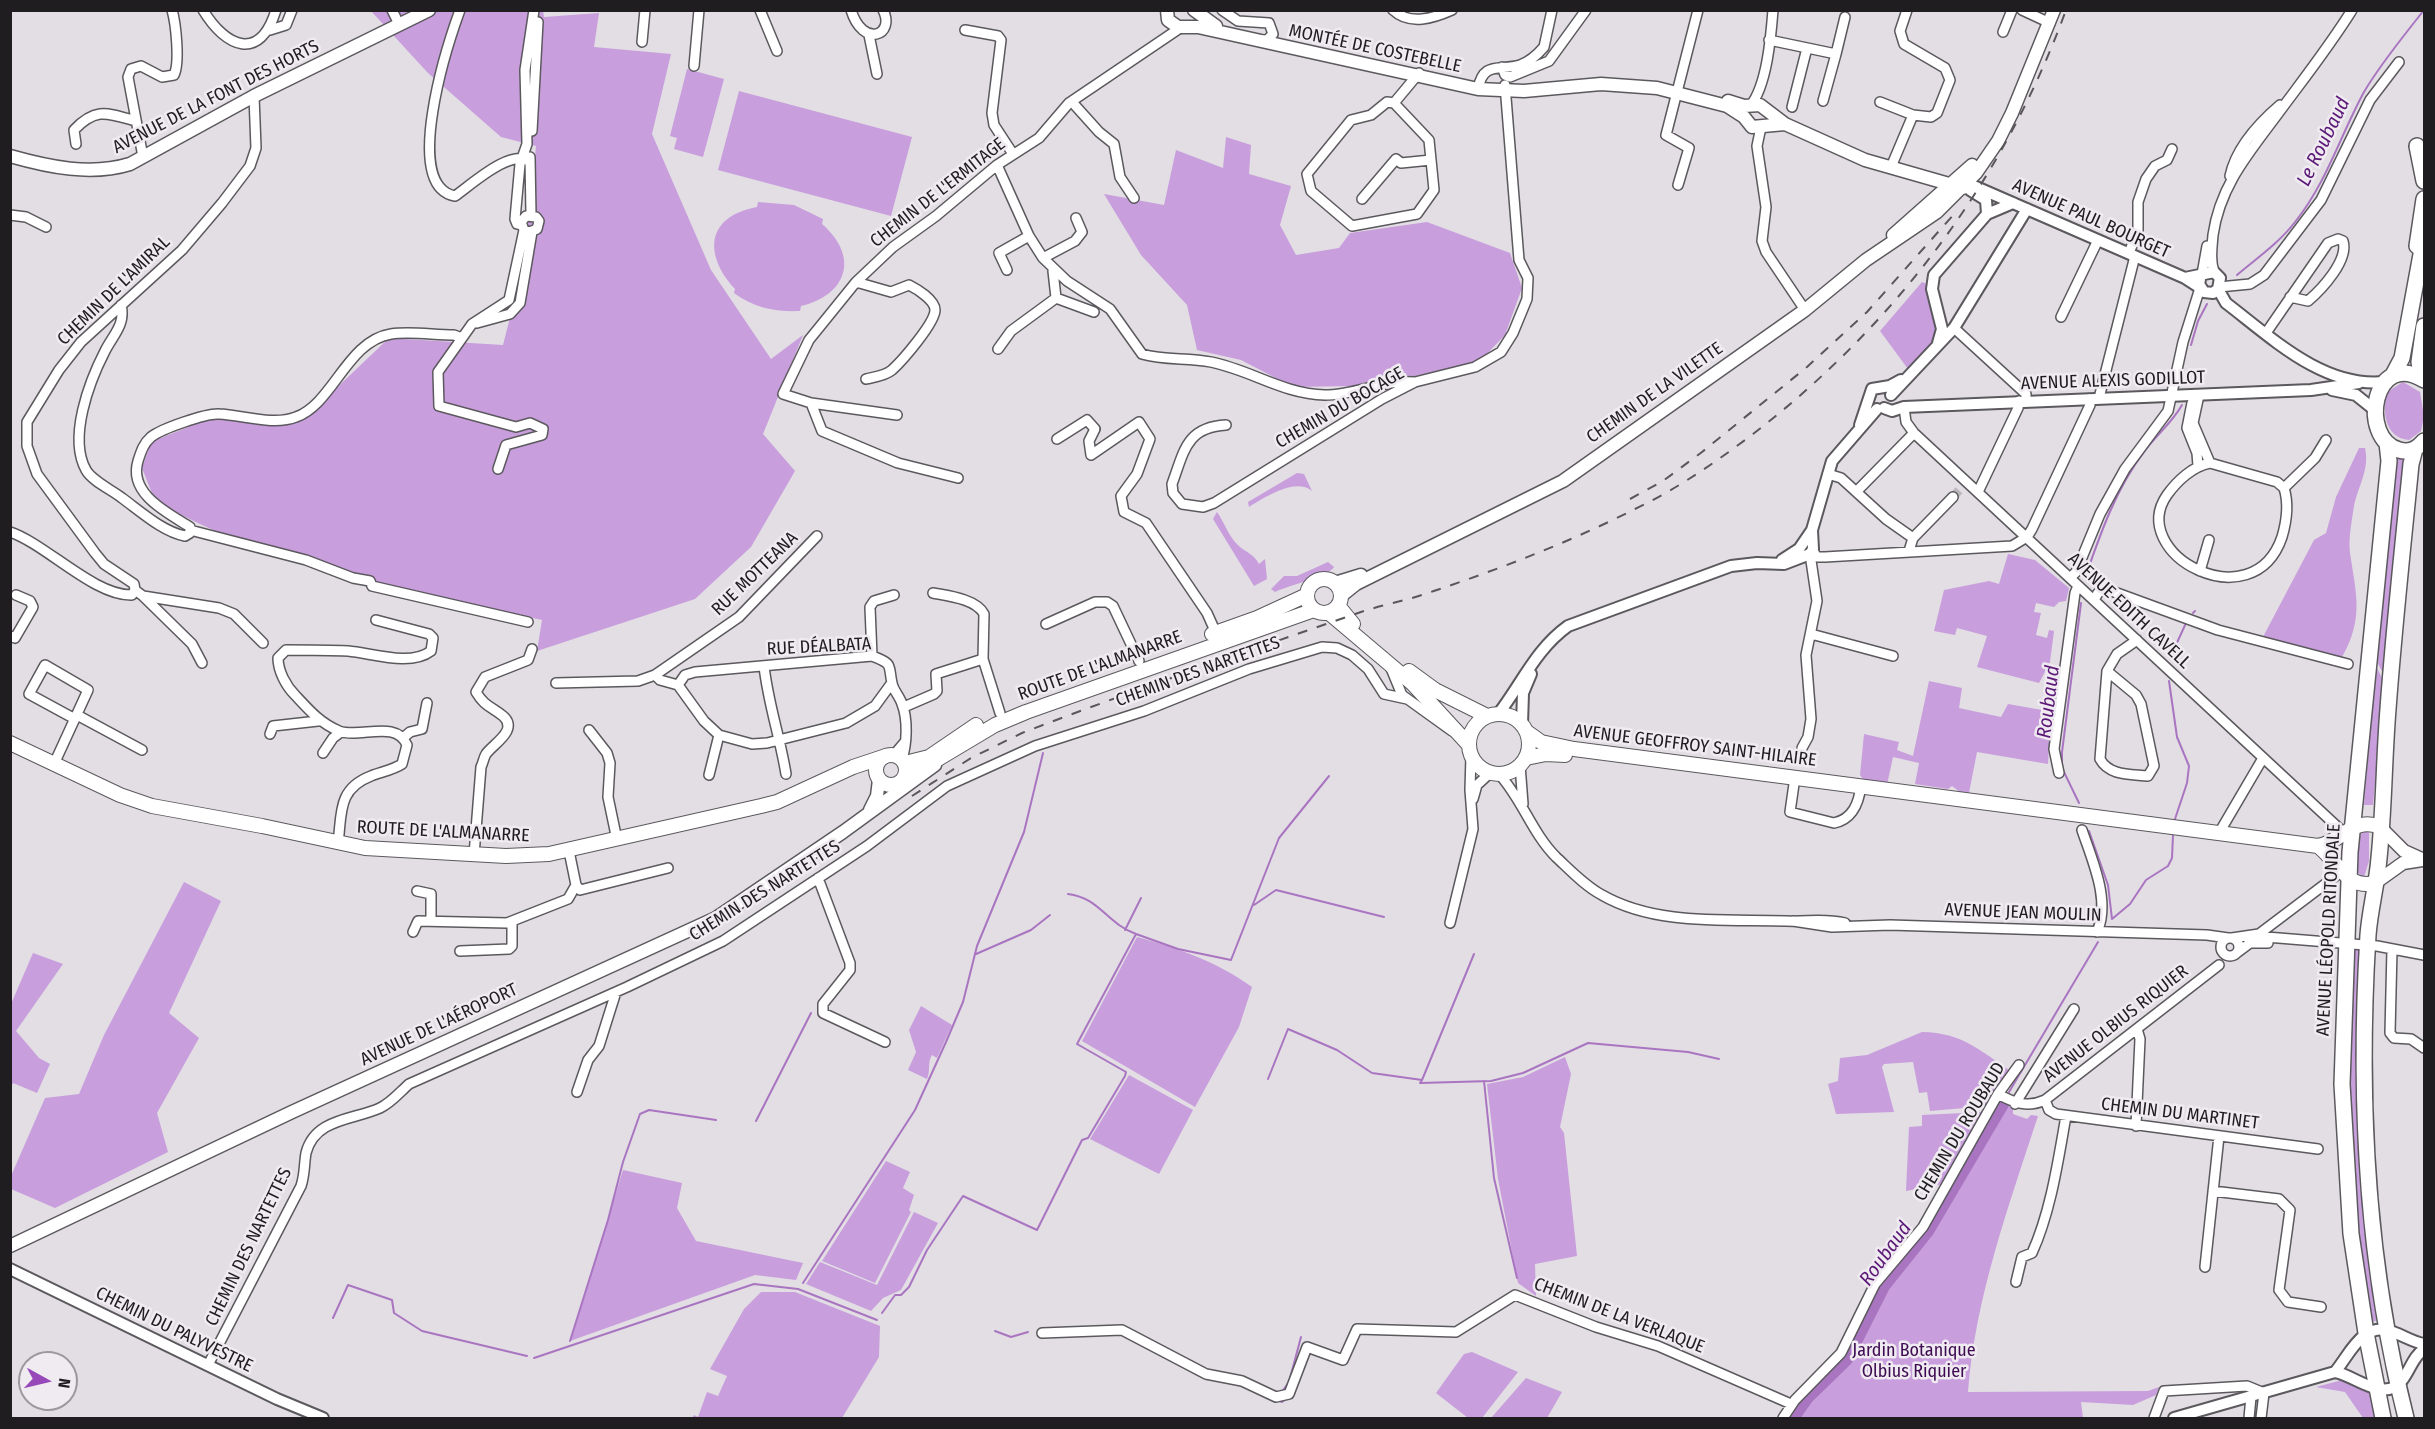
<!DOCTYPE html>
<meta charset="utf-8">
<style>
body{margin:0}
#map{position:relative;width:2435px;height:1429px;overflow:hidden;background:#e2dee4;font-family:"Fira Sans Condensed",sans-serif}
canvas{display:block}
.frame{position:absolute;inset:0;border:12px solid #1f1d1f;pointer-events:none}
.north{position:absolute;left:18px;top:1351px;width:60px;height:60px;box-sizing:border-box;background:#efebf1;border:2px solid #9c999d;border-radius:50%;rotate:98deg;font-size:16px;font-weight:700;line-height:24px;text-align:center;color:#1f1d1f}
.north::after{content:'';display:block;margin:auto;width:21px;height:27px;background:#9749b9;clip-path:polygon(50% 0,100% 100%,50% 72%,0 100%)}
</style>
<div id="map">
<canvas width="2435" height="1429"></canvas>
<div class="frame"></div>
<div class="north">N</div>
</div>
<script>
const context = document.querySelector('canvas').getContext('2d');
context.lineJoin = 'round';
function fillPath(path, color) {
  context.fillStyle = color;
  context.fill(path, 'evenodd');
}
function strokePath(path, color, width, dash) {
  context.strokeStyle = color;
  context.lineWidth = width;
  context.lineCap = dash ? 'butt' : 'round';
  context.setLineDash(dash || []);
  context.stroke(path);
}
function drawText(font, color, halo, rows, align = 'center') {
  context.font = font + ' "Fira Sans Condensed",sans-serif';
  context.lineWidth = 5;
  context.setLineDash([]);
  context.textBaseline = 'middle';
  context.strokeStyle = halo;
  context.fillStyle = color;
  for (const [text, x, y, turn = 0] of rows) {
    context.save();
    context.translate(x, y);
    context.rotate((+turn || 0) * Math.PI / 180);
    context.textAlign = isNaN(turn) ? turn : align;
    if (halo) context.strokeText(text, 0, 0);
    context.fillText(text, 0, 0);
    context.restore();
  }
}
const green = new Path2D(`
 M543,10l1,7 55,-4 -5,34 77,7 -19,80 59,136 60,89 32,-24 -40,99 32,37 -44,76 -56,52 -158,52 5,-31c-132,-29 -268,-52 -387,-119l-13,-33 9,-26 57,-23 67,4 31,-6 83,-79 114,7c18,-66 28,-131 33,-199l-35,-9 -73,-64 -57,-62z
 M687,69l37,10 -21,78 -29,-8 3,-11 -7,-2z
 M739,91l173,46 -21,79 -173,-46z
 M1226,137l25,8 -2,29 42,12 -11,39 16,30 43,-7 11,-15 77,-11 83,31 12,35 -17,47 -25,26 -65,15 -22,-1 -39,11 -61,1 -52,-27 -44,-10 -10,-45 -46,-50 -37,-61 60,11 12,-55 47,18z
 M758,202l36,3 29,14 -1,5c38,33 25,71 -21,82l-1,5c-24,1 -46,-3 -66,-18l1,-4c-31,-34 -30,-72 22,-82z
 M1922,282l5,2 11,53 -30,32 -28,-38z
 M2403,382l17,10 4,24 -3,15 -12,9c-24,-2 -27,-28 -22,-48z
 M2359,448h6c5,21 -7,38 -11,58 -2,14 -6,33 -4,47 6,41 14,65 -8,104l-79,-20 51,-97 12,-7 10,-36z
 M2394,453l10,3 -19,221 -9,-17z
 M1297,473l7,1 8,17c-17,-14 -48,7 -63,16l-1,-5z
 M1217,512c7,10 11,22 18,30 8,10 18,10 24,22l6,-5 2,20 -13,7 -41,-67z
 M2008,554l27,6 34,28 -3,13 -7,1 -5,5 -18,-4 -2,9 7,1 -5,22 11,3 2,-8 5,1 -4,31 -11,21 -62,-16 10,-31 -30,-8 -2,7 -21,-4 10,-41 45,-9 10,3z
 M1328,562l6,5c-5,9 -47,19 -59,25l-4,-3 13,-13h13z
 M2376,666l8,16 -11,123h-9z
 M1929,681l33,7 -3,20 42,9 7,-13 34,6 -2,19 10,1 -2,34 -71,-12 -8,41 -9,-1 -8,-6 -4,3 -33,-5 4,-21 -26,-6 -6,28 -22,-3 -5,-7 4,-41 35,8 -2,8 16,6z
 M2366,831l3,2v28l-5,16 -7,-5 -1,-26 6,-14z
 M184,882l37,19 -52,112 30,25 -42,75 11,39 -113,56 -44,-19v-13l34,-78 34,-4 25,-59z
 M1137,937c40,11 81,25 115,50l-13,40 -44,80 -113,-66z
 M2352,947h9l19,373 -10,2 -14,-106 -8,-131z
 M33,953l30,11 -47,67 23,27 11,6 -13,29 -24,-10 -3,6 1,-85z
 M921,1006l31,19 -15,33 -5,-3c-5,8 -1,15 -5,24l-19,-9 8,-18 -7,-22z
 M1922,1032c41,1 57,18 90,40l-20,21 -4,13 -58,5 -3,-19 -8,1 -6,-31 -29,2 -2,3 12,45 -58,2 -8,-30 10,-3 2,-23 27,-3z
 M1565,1057l6,17 -11,53 4,6 13,123 -42,8 1,32 -18,-13 -20,-104 -11,-95 36,-7z
 M1129,1075l64,35 -34,64 -69,-35z
 M2007,1102l6,5v7l14,5 4,-4 7,1c-29,89 -63,182 -70,276l180,-1 11,-4 -3,8 -23,10 -52,-3 2,16h-286l14,-19 35,-33 10,-14 30,-63 46,-55z
 M1983,1112l-40,72 -37,7 3,-64 13,-1v-11z
 M886,1161l24,11 -7,16 11,7 -5,15 2,2 -36,71 -53,-22z
 M623,1170l59,13 -5,25 19,33 107,22 -7,17 -41,-5 -185,66z
 M914,1212l24,11 -37,67 -18,8 -12,13 -65,-27 14,-22 57,23z
 M761,1292h34l85,34 -1,31 -37,61h-150l2,-3 4,2 9,-25 11,4 9,-20 -17,-7 34,-60z
 M1472,1352l46,20 -36,46h-14l-32,-25 28,-39z
 M1526,1378l36,14 -15,26h-56z
 M2346,1379l24,14 6,25h-13l-18,-26 -29,-5z`);
const stream = new Path2D(`
 M2237,275c20,-17 42,-32 58,-53 32,-40 45,-86 69,-130 17,-29 39,-55 60,-82
 M2191,345l7,-24 9,-17
 M2086,575c15,-43 30,-86 58,-123 12,-17 28,-29 38,-47
 M2193,613l2,-2
 M2170,658l16,-35
 M2169,681l8,56 12,29 -2,17 -12,36
 M2079,803l-17,-35v-16l19,-149
 M2089,831l19,54 4,34 18,-15 16,-24 22,-14 4,-8 1,-23
 M1068,894c32,4 38,29 68,40
 M1254,905l22,-15 108,27
 M1125,930l16,-32
 M976,954l55,-24 19,-15
 M1268,1079l20,-50 49,21 35,23 50,7 -2,3 71,-2 32,-8 65,-30 100,9 31,7
 M1422,1080l52,-126
 M1484,1081l10,97 23,100
 M2009,1092l89,-150
 M756,1121l55,-108
 M803,1283l112,-173 31,-68 17,-40 14,-56 47,-114 19,-79
 M882,1313l13,-18h6l8,-8 18,-37 36,-54 74,34 45,-90 6,-2 37,-62 1,-4 -49,-28 59,-110 42,15 53,11 48,-122 50,-62
 M333,1318l15,-33 44,15 2,13 28,18 105,25
 M995,1331l16,6 17,-5
 M570,1341l38,-121 15,-58 17,-48 9,-4 67,10
 M534,1358l220,-74 44,5 79,31
 M1186,1368l13,8
 M1281,1393l8,-11 12,-45
 M1278,1400l4,2 6,-5`);
const river = new Path2D(`
 M1792,1418l15,-21 39,-38 37,-73 44,-55 75,-127`);
const minorTunnel = new Path2D(`
 M1953,497l8,-9`);
const minor = new Path2D(`
 M203,10c23,38 57,52 73,0
 M392,10l7,14
 M460,10c-12,33 -59,176 -5,186 16,-11 57,-49 75,-34
 M760,10l17,41
 M851,10c12,39 45,25 32,0
 M1222,10l16,11 31,2 4,11 -6,6h-6
 M1393,10c17,16 41,8 59,0
 M2022,10l28,13
 M270,30l16,-5 6,-15
 M965,30l33,6 3,4 -9,73 2,12 19,29
 M2003,32l9,-22
 M869,35l8,39
 M1769,40l67,14 9,-37
 M642,42l3,-32
 M694,66l5,-56
 M1502,67l3,8 5,2 39,-16 37,-51
 M1478,89c5,-28 21,-18 42,-24 9,-3 18,-11 24,-18l8,-37
 M1823,101l13,-47
 M1072,102l27,30 15,12 6,33 14,21
 M1880,102l33,13 18,2 6,-4 13,-33 -5,-12 -41,-24 -4,-13 7,-21
 M1394,103l-7,-1 -16,13 -20,5 -44,54 4,17 41,35 65,-12 17,-24 -5,-50 -35,-37 25,-30
 M1750,106c17,-20 21,-70 23,-96
 M1792,107l15,-59
 M1761,127l-4,19 9,61 -4,34 4,11 39,58
 M532,131l6,-109
 M76,144l-2,-14c22,-23 33,-17 62,-9
 M143,157l-15,-80 3,-8 10,-3 21,11 12,-2c6,-12 2,-51 -2,-65
 M530,157l1,58
 M997,165l32,71 14,22 24,23 43,28 32,45c23,7 46,3 69,8 40,8 72,32 114,33 31,0 59,-16 90,-13
 M1891,167l22,-52
 M2230,176c6,-28 29,-53 50,-71
 M1678,185l11,-37 -23,-13 32,-125
 M1362,199l34,-40 5,4 30,-3
 M10,215l16,2 20,10
 M521,225l-4,-1 -2,-5 5,-55 7,-20 -2,-74 9,-60
 M2129,253l9,-23v-28l8,-23 9,-13 12,-6 5,-11
 M1043,258l32,-17 7,-9 -6,-14
 M1007,270l-8,-17 30,-17
 M2214,272c-4,-12 -2,-24 -1,-37 7,-49 35,-81 64,-120 25,-34 52,-68 75,-105
 M2202,274l5,-28
 M856,282l35,10 18,-7c8,4 26,15 26,25 0,13 -33,51 -43,60 -7,6 -18,7 -26,9
 M2219,287l31,-3 14,-9 57,-75 49,-100 29,-38
 M1056,298l38,14
 M121,305c5,19 -8,30 -16,46 -16,31 -37,87 -19,119 6,11 26,20 36,28 18,13 41,34 63,38l5,-3v-6c-22,-14 -62,-33 -52,-66 3,-9 5,-17 13,-24 10,-8 55,-24 68,-23 24,1 54,12 77,3 37,-13 51,-76 95,-83 19,-3 43,1 63,1l8,3
 M2061,317l37,-77
 M477,323l33,-9 10,-11 12,-71
 M1954,328l72,66v7
 M2266,333l62,-90 10,-4 5,2c6,19 -21,48 -35,60l-18,-4
 M998,349l13,-18 45,-33 -3,-27
 M2199,395l-6,28 17,40 67,19 7,6c5,16 3,32 -2,49 -29,85 -156,17 -115,-42 10,-14 26,-29 43,-32
 M2099,398l36,-142
 M811,403l86,12
 M2192,403l-5,25 10,25 1,13
 M1904,407l2,15 8,11 429,399
 M1226,425c-40,2 -42,27 -54,59l1,9 9,11 21,3 11,-4 168,-104 33,-17 60,-15 26,-15 12,-19 14,-34 1,-21 -9,-18 -14,-175
 M1057,439l30,-19 8,9 -6,12 2,14 48,-33 11,17 -13,35 -16,22 3,16 22,11 61,90 9,20
 M498,469l8,-24 36,-10 1,-6 -13,-6 -14,4 -77,-21 -1,-34 34,-48 37,-24 15,-70 -3,-8 5,-6 10,1 3,4 -2,8 -7,3 -6,-2
 M1828,474l13,4 45,41 27,19 -4,13
 M958,478l-60,-15 -76,-32 -11,-28 -28,-9 26,-54 47,-58 37,-35 43,-31 61,-51 42,-27 30,-35 114,-77
 M2284,488l31,-30 11,-18
 M1857,491l57,-58
 M1978,492l40,-84 1,-7
 M190,530l116,30 47,18 17,3 2,5 156,36
 M10,532c36,12 84,64 122,63l3,-5 -1,-6 -30,-20 -9,-11 -58,-79 -10,-28v-24l32,-52 22,-28 101,-92 40,-47 28,-37 6,-18 -2,-52
 M1913,538l40,-41
 M1813,551l4,6h8l187,-11 15,-9 5,-8 58,-124v-6
 M2200,571l9,-31
 M2070,578l6,-6 24,-58 25,-45 43,-58 15,-69 17,-54
 M135,590l8,6 76,12 15,6 29,29
 M933,593c16,3 43,6 51,21l-1,45 17,54
 M143,596l49,48 10,19
 M2094,600l4,-7 8,-4 112,41 130,34
 M1046,624l49,-22h12l6,4 26,55
 M1811,634l82,22
 M10,636l5,2 18,-31 -3,-6 -14,-6
 M872,656l-2,-49 4,-6 20,-6
 M764,666c4,37 16,71 22,108
 M1390,666l12,29 50,36
 M2107,671l29,24 5,9 13,62 -6,10c-17,-2 -39,0 -48,-17l7,-88 10,-17 20,-14
 M655,675l5,5 18,5 26,36 15,14 33,9 15,-1 79,-20 29,-17 16,-22
 M556,683l82,-2 17,-6 84,-58 78,-81
 M678,685l7,-10 10,-3 177,-16c22,8 16,9 20,27 1,7 8,14 10,21 6,15 5,40 0,55
 M904,707l30,-13 3,-3 -1,-17 47,-15
 M77,715l65,35
 M589,730l18,23 3,10 -2,34 9,43
 M270,734l3,-8 45,-5
 M403,738l7,-6 12,-3 5,-26
 M1802,748l6,-11 3,-18 -5,-64 11,-54 -7,-47
 M323,753l10,-15 8,-6
 M894,755l11,-13
 M54,764l34,-74 -43,-25 -16,29 46,25
 M1520,765l3,39
 M2059,773l-5,-24 21,-156 3,-7
 M1499,774c23,25 33,59 57,83 14,13 29,29 46,38 54,31 124,24 184,26 21,1 38,-3 59,2
 M709,775l10,-40
 M1795,777l-5,35 44,11c19,-4 25,-20 27,-38
 M1473,799l4,-14 13,-12
 M2082,830c10,30 29,71 15,102
 M2219,833l44,-75
 M338,843c4,-29 -1,-54 33,-67 10,-4 22,-6 31,-12l5,-19c-11,-26 -47,-6 -68,-14 -19,-8 -30,-21 -44,-36 -9,-9 -17,-24 -17,-37l8,-8c21,0 41,0 62,1 24,2 62,16 83,0l2,-13 -4,-4 -53,-14
 M569,851l7,34 4,5 88,-22
 M474,855l7,-88c2,-4 3,-10 5,-13 7,-10 33,-24 17,-38 -12,-10 -18,-9 -27,-24l9,-15 43,-17 4,-11
 M818,878l32,85v7l-27,34v9l62,29
 M417,891l14,3v27
 M1793,921l39,6 58,-2 317,10 21,3
 M1450,923l23,-94 -3,-39 1,-34
 M413,932l5,-11 89,2 61,-24 8,-14
 M2254,936l123,10 47,9
 M2221 947a9 9 0 1 1 18 0a9 9 0 1 1-18 0Z
 M2232,938l27,-4 86,-65
 M2392,949l-2,84 4,5 17,1 13,9
 M460,951l49,-2 3,-3v-25
 M2238,952l12,-9h18
 M577,1092l11,-32 11,-14 17,-54
 M1998,1094c16,9 30,14 47,6l174,-135
 M2045,1100l4,10 7,4 262,35
 M2015,1104l59,-95
 M2136,1126l4,-87 -3,-10
 M2213,1191l66,8 11,11 -11,80 9,12 33,5
 M2205,1267l14,-131
 M2016,1282l6,-25 10,-4c19,-42 26,-92 34,-137
 M1042,1333l80,-3 84,44 36,7 34,16 13,-3 18,-47 36,13 14,-31 99,3 59,-37 81,32 62,19 133,58
 M208,1365l93,-179c4,-12 3,-22 5,-33 9,-35 48,-33 74,-45 11,-5 20,-16 29,-24l218,-97 96,-46 144,-95 80,-60 88,-40 109,-35 105,-42 73,-22 15,1 15,7 16,14 16,25 23,5
 M1783,1418l12,-18 46,-47 34,-69 48,-57 75,-133 21,-29
 M2154,1418l10,-27 83,-5 17,7 -3,25
 M2249,1418l2,-21`);
const tertiary = new Path2D(`
 M1967,183l218,95 14,9
 M1970,190l16,10 1,14
 M2185,278l29,-6 6,6 -2,11 -5,4 -9,-1 -5,-8 2,-9
 M2218,289l8,14c46,35 97,85 158,79
 M1938,343l4,-14 -10,-40 2,-14 53,-61 26,-11
 M2332,390l24,5 20,16
 M1891,395l63,-67 73,-119
 M1884,408l8,3 12,-4 407,-17 48,-7
 M1860,425l12,-36 18,-3 11,-6
 M1782,560l17,-11 13,-19
 M1499,713c23,-30 37,-64 69,-87l163,-60 26,-3 27,1 26,-10 3,-5 -1,-19 20,-69 45,-52
 M1522,724l1,-31 8,-19
 M10,1269l267,130 46,19
 M2335,1372c15,-18 28,-52 58,-40 11,4 20,10 31,12
 M2174,1418l161,-46c20,3 50,33 68,7 8,-11 10,-22 21,-30`);
const secondary = new Path2D(`
 M1167,10l1,10 10,7h20l280,62 46,2 77,-7 56,4 70,18 17,11 8,10 33,-3
 M1194,10l22,16
 M1728,101l16,5 16,-1 25,19 80,36 98,28
 M10,156c39,11 81,20 120,8l124,-68 175,-86
 M1893,235l79,-70
 M1335,583l26,-8
 M1341,596l15,-12 207,-103 242,-171 61,-50 71,-48 39,-39 22,-32 14,-28 42,-103
 M870,810l7,-14 2,-16
 M2380,827l24,24 20,9
 M2375,883l28,-20 19,-3
 M10,1246l282,-134 424,-194 127,-86 92,-67`);
const primary = new Path2D(`
 M1307 596a17 17 0 1 1 34 0a17 17 0 1 1-34 0Z
 M1339,604l1,4 13,16
 M1329,613l84,71 56,61
 M1212,634l45,-16 50,-23
 M1409,671l26,19 52,26
 M1469 744a30 30 0 1 1 60 0a30 30 0 1 1-60 0Z
 M1527,732l14,10 33,7 744,97c24,-4 35,-30 62,-19
 M10,743l110,52 32,11 110,20 103,22 141,8 43,-2 212,-48 16,-4 76,-35 33,-11
 M876 770a15 15 0 1 1 30 0a15 15 0 1 1-30 0Z
 M1526,758l20,-4 19,1
 M905,763l24,-6 47,-32
 M906,773l22,-8 67,-40 31,-13 288,-102
 M2318,846c19,14 28,44 57,37`);
const trunk = new Path2D(`
 M2417,146l7,35
 M2417,246l7,-47
 M2393,375l9,-17 22,-120
 M2422,378l-3,-16 5,-36
 M2424,380c-51,-32 -66,58 -25,70 11,3 18,-1 25,-9
 M2383,1418l-17,-85 -15,-99 -9,-150 8,-232 39,-391 -2,-18
 M2406,1418c-40,-157 -48,-322 -38,-483 2,-26 9,-51 11,-77 5,-49 5,-100 9,-149 6,-82 15,-164 23,-245l4,-15`);
const rail = new Path2D(`
 M1630,499l33,-18 39,-29 105,-85 60,-55 88,-99
 M912,796l59,-38 51,-25c112,-43 226,-82 339,-121 21,-7 43,-11 64,-18 72,-24 143,-51 210,-85 42,-20 81,-47 118,-75 143,-110 251,-254 313,-424`);
const streetNames = [
 ["MONTÉE DE COSTEBELLE",1375,49,12],
 ["AVENUE DE LA FONT DES HORTS",216,97,-27],
 ["CHEMIN DE L'ERMITAGE",938,193,-38],
 ["AVENUE PAUL BOURGET",2091,219,24],
 ["CHEMIN DE L'AMIRAL",114,291,-44],
 ["AVENUE ALEXIS GODILLOT",2113,381,-2],
 ["CHEMIN DE LA VILETTE",1655,393,-35],
 ["CHEMIN DU BOCAGE",1340,408,-30],
 ["RUE MOTTEANA",755,574,-44],
 ["AVENUE EDITH CAVELL",2129,611,43],
 ["RUE DÉALBATA",819,647,-3],
 ["ROUTE DE L'ALMANARRE",1100,666,-20],
 ["CHEMIN DES NARTETTES",1198,672,-20],
 ["AVENUE GEOFFROY SAINT-HILAIRE",1695,746,7],
 ["ROUTE DE L'ALMANARRE",443,832,3],
 ["CHEMIN DES NARTETTES",765,891,-32],
 ["AVENUE JEAN MOULIN",2023,913,2],
 ["AVENUE LÉOPOLD RITONDALE",2329,930,-87],
 ["AVENUE OLBIUS RIQUIER",2116,1024,-38],
 ["AVENUE DE L'AÉROPORT",439,1025,-25],
 ["CHEMIN DU MARTINET",2180,1114,7],
 ["CHEMIN DU ROUBAUD",1960,1132,-59],
 ["CHEMIN DES NARTETTES",249,1247,-64],
 ["CHEMIN DE LA VERLAQUE",1619,1316,21],
 ["CHEMIN DU PALYVESTRE",174,1330,26]
];
const parkNames = [
 ["Jardin Botanique",1914,1351],
 ["Olbius Riquier",1914,1372]
];
const waterNames = [
 ["Le Roubaud",2324,142,-64],
 ["Roubaud",2049,702,-83],
 ["Roubaud",1886,1254,-54]
];
fillPath(green, '#c89edd');
strokePath(stream, '#a975c1', 2);
strokePath(river, '#a975c1', 14);
strokePath(minorTunnel, '#bbb7bd', 9, [9, 4.5]);
strokePath(minor, '#5c595e', 12);
strokePath(tertiary, '#5c595e', 14);
strokePath(secondary, '#5c595e', 15);
strokePath(primary, '#5c595e', 16);
strokePath(trunk, '#5c595e', 18);
strokePath(minor, '#fff', 9);
strokePath(tertiary, '#fff', 10);
strokePath(secondary, '#fff', 12);
strokePath(primary, '#fff', 14);
strokePath(trunk, '#fff', 15);
strokePath(rail, '#5a575a', 2, [10, 10]);
drawText('18px', '#1f1d1f', '#efebf1', streetNames);
drawText('18px', '#3e0b52', '#efebf1', parkNames);
drawText('italic 20px', '#5b1876', '#efebf1', waterNames);
</script>
